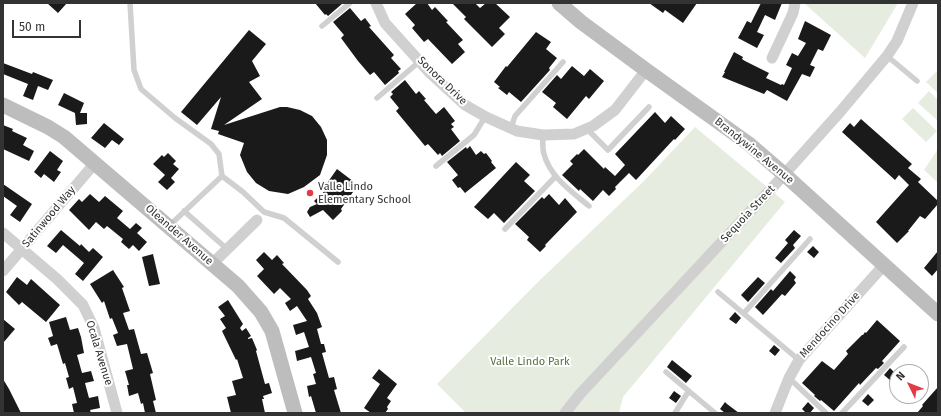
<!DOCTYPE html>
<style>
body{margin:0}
#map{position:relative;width:941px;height:416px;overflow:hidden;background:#fff;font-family:"Fira Sans",sans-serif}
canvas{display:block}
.frame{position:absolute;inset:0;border:4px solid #333;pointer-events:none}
.north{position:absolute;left:889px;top:364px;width:40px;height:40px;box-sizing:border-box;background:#fff;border:1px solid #adadad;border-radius:50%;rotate:313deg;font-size:11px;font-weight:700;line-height:16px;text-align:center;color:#333}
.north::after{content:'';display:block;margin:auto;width:14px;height:18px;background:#e63946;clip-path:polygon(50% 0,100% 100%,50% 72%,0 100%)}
.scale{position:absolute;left:12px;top:20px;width:69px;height:18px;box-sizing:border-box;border:2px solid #333;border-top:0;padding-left:5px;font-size:12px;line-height:14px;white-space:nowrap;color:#333;-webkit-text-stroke:3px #fff;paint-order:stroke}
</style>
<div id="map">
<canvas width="941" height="416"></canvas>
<div class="frame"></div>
<div class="north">N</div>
<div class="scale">50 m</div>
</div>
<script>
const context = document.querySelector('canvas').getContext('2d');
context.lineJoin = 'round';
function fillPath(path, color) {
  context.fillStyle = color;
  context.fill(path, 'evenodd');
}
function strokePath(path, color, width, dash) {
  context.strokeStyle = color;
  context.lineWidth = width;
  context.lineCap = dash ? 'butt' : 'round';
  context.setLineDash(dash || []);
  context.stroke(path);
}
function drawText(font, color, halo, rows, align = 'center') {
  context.font = font + ' "Fira Sans",sans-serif';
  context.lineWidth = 4;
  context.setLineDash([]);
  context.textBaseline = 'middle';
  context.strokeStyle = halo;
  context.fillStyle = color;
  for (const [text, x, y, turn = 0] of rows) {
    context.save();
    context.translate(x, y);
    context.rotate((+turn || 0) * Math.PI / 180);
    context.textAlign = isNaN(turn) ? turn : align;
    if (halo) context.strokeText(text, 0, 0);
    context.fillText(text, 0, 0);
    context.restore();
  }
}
const green = new Path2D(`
 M804,3h94l-33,55z
 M938,70v23l-12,-11z
 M929,91l9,9v21l-20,-18z
 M913,108l24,23 -11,11 -24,-23z
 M695,127l90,75 -162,195 -4,16h-153l-29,-29 103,-104 103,-98z
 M938,149v34l-14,-13z`);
const building = new Path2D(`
 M47,3h20l-9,10z
 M315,3h28l-15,13 -2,-2 -1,1z
 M417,3h10l5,7 3,-3 13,14 -2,1 17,18 -5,4 7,8 -13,12 -24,-25 -4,3 -12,-14 3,-3 -10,-11z
 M452,3h23l5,5 6,-5h9l15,14 -11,11 6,6 -13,13 -28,-28 2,-2z
 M649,3h48l-14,20 -18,-13 -2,3z
 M761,3h21l-7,17 -10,-5 -8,17 7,3 -7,13 -19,-10 9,-17 4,2z
 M350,8l11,13 4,-3 6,8 -2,1 25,28 -3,3 10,11 -3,2 1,2 -14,12 -11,-13 -4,3 -12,-14 -17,-23 3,-3 -11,-13z
 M805,21l26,14 -8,16 -5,-2 -8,16 5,2 -5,10 -8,-3 -15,27 -20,-11 -3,4 -42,-17 3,-5h-1l10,-20 9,5 -1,2 3,2 24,12 -3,5 15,7 1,-1 2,1 8,-17 -6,-3 6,-12 6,3 8,-13 -8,-4z
 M249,30l17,14 -14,17 8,15 -11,6 13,17 -38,26 56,-18h7l13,3 12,6 9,11 6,13v15l-7,20 -16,12 -16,7 -19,-3 -13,-8 -9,-11 -7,-17 4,-12 -26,-9 1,-3 -8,-2 10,-32 -24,28 -16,-13z
 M536,32l15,10 -5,7 11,9 -8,10 1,2 -29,32 -12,-10 -2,3 -9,-7 2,-1 -6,-5 12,-16 1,1z
 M3,63l29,11 1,-2 20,8 -5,10 -10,-4 -5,14 -10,-4 5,-12 -25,-10z
 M572,66l12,10 6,-7 14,12 -15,18 -3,-3 -19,23 -14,-12 3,-4 -14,-11 15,-17 4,4z
 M405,80l11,14 3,-3 7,8 -2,1 12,14 8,-7 11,14 -4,3 3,3 -3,2 9,12 -18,15 -2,-3 -2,2 -10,-11 -3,2 -29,-35 3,-3 -9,-11 3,-3 -2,-2z
 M64,93l20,10 -4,10h7v11l-11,1 -1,-12 -17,-8z
 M655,112l10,11 6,-7 14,13 -10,11 -1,-1 -38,41 -7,-7 -14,14 1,2 -7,7 -6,-6 -10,11 -13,-12 -1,2 -17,-16 11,-11 -3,-3 7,-7 1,1 6,-6 20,20 1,-2 10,9 10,-11 -10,-11z
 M861,119l51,45 -4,4 13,11 -3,3 20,19v3l-13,15 -5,-3 -12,15h1l-12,12 -21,-21 33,-37 -10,-10 -4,5 -53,-48 8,-9 4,4z
 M104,123l20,16 -5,6 -7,-5 -7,8 -14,-10z
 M3,125l10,4 -1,2 15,7 -4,7 11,6 -5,10 -26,-12z
 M470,146l6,9 5,-4 3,3 2,-1 6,8 -1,1 5,6 -31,25 -5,-6 -2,1 -6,-8 6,-5 -11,-13 19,-15 1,2z
 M50,151l13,10 -6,9 4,2 -7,10 -10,-8 -3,4 -7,-6z
 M168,153l8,8 -3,3 6,5 -8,9 4,4 -8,8 -9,-8 7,-7 -12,-11 9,-9 2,2z
 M516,162l14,13 -6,6 11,10 -31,32 -10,-10 -6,6 -14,-12z
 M337,169l21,16 -17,24 1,2 -9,9 -10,-10 -13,7 -3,-5 3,-5 7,-3 -3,-3 14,-13 -3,-2z
 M3,184l29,20 -12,18 -10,-7 7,-9 -14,-10z
 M90,194l9,8 6,-6 18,15 -6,7 13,11 6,-6 6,5 -5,5 10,9 -8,9 -6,-6 -4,4 -8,-7 2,-3 -16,-13 -3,3 -8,-7 -7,8 -20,-20 10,-11 3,3z
 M549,194l10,11 6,-7 12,14 -32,33 1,1 -6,6 -13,-12 2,-3 -14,-13 27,-27 2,2z
 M61,230l19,16 1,-2 8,8 4,-4 10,9 -20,24 -8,-7 9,-11 -21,-18 -7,8 -9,-7z
 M794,230l7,6 -8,9 2,3 -14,15 -6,-5 13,-15 -3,-3z
 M813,246l6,6 -5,6 -7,-6z
 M938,251v18l-6,7 -8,-8z
 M264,252l8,8 5,-5 7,8 -2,1 25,26 4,6 -3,3 9,14 5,14 -5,2 4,15h3l2,8 -4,1 7,25 5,-1 3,12 -3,1 7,23h-25l-5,-17 -2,1 -2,-11 9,-2 -3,-10 3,-1 -5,-16 -14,4 -2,-10 14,-4 -5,-15 -8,3 -3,-10 14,-4 -10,-15 -7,5 -5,-8 6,-4 -11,-11 -6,6 -17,-18 7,-7 -8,-9z
 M153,254l7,30 -11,2 -7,-29z
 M113,270l11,17 -2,1 8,23 -7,2 6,17 5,-1 7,25 6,-1 6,20 -3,1 6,26 -3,1 3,12h-11l-2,-10 -2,1 -3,-11 -9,3 -2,-11h2l-4,-14 8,-2 -6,-25 -10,2 -4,-11 5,-2 -6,-15 -2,1 -6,-18 -2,2 -12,-19z
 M790,271l6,6 -2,3 2,3 -11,13 -3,-2 -19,21 -8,-8 16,-18 2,2z
 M17,277l10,8 4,-6 29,26 -14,17 -24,-20 -3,3 -13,-13z
 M758,277l7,6 -17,19 -7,-7z
 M228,300l15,24 -3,4 2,3 4,-3 5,8 -3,2v1l4,-1 5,12 -1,1 9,33 4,-1 3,10 -9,3 1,3h-2l3,14h-34l-4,-16 9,-2 -4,-14 11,-3 -6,-19 -1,1 -14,-29 4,-3 -6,-9 5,-3 -7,-9z
 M735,312l6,6 -5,6 -7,-5z
 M66,317l4,13 8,-2 3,9 3,16 -7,2 5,18 9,-2 3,10 -9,2 4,15 9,-2 2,12 -10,2 1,3h-17l-2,-9 5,-1 -4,-16 -4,2 -3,-11 3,-1 -4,-14 -2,1 -6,-20 -6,2 -3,-8 5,-2 -4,-14z
 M3,319l12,10 -12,14z
 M877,320l23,21 -18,20 2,2 -6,6 -2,-1 -16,17 -1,-2 -25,28 -13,-11 -1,1 -6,-5 1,-1 -13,-12 20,-22 12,9 14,-16 -2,-3 16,-16h1l2,-3 1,1z
 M774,345l6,5 -5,6 -6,-5z
 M672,360l20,16 -6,7 -19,-16z
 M890,368l7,7 -6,6 -7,-6z
 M379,369l18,15 -10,14 4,3 -4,6 1,2 -3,4h-14l-7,-5 16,-24 -8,-6z
 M3,379l6,10 12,24h-18z
 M938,387v26h-21l6,-7 -1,-1z
 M674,391l7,5 -5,7 -7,-5z
 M868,394l6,6 -6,6 -6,-5z
 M725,402l2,2 12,9h-14l-5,-4z
 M808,402l6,6 -4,5h-4l-4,-4z`);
const lane = new Path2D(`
 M130,3l4,67 7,19 34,29 36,26 8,10 3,22
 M322,26l28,-23
 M887,56l30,25
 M377,98l43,-37
 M511,128l4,-12 48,-54
 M587,129l21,21 41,-43
 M543,135c0,6 -1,13 1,19 6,23 27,37 45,52
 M436,166l38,-31 11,-18
 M184,211l43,38
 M169,226l53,-50 21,16 21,20 20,6 54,44
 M505,229l50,-52
 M718,292l81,68
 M744,313l66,-74
 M666,372l49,41
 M789,378l37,35
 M675,413l13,-21
 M842,413l62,-66`);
const street = new Path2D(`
 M376,3l9,20 45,50 35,32 21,12 31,14 26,4 31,-1 19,-8 22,-16 31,-40
 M772,58l21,-45 2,-10
 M3,233l54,46 26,26 11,23 23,85
 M212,264l45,-44
 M3,271l92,-108
 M565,413l15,-19 192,-206 68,-76 47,-56 10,-15 16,-38
 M775,413l14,-35 10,-18 85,-95`);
const secondary = new Path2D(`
 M559,3l22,19 65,48 103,74 36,31 153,139
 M3,105l45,22 16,10 174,149 23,26 11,19 23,82`);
const markers = [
 [310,193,4,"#e63946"]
];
const streetNames = [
 ["Sonora Drive",442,81,44],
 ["Brandywine Avenue",754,151,39],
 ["Sequoia Street",748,214,-47],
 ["Satinwood Way",49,217,-50],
 ["Oleander Avenue",179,235,41],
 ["Mendocino Drive",830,325,-48],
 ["Ocala Avenue",99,353,73]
];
const poiNames = [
 ["Valle Lindo",318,187],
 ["Elementary School",318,200]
];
const parkNames = [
 ["Valle Lindo Park",530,362]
];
fillPath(green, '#e6ecdf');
fillPath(building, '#1a1a1a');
strokePath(lane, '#d0d0d0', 5.5);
strokePath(street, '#d0d0d0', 11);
strokePath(secondary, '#bdbdbd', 15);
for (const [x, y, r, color] of markers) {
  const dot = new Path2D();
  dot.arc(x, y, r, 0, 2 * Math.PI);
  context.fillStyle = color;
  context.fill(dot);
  strokePath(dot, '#fff', 1.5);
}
drawText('11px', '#333', '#fff', streetNames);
drawText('11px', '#333', '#fff', poiNames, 'left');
drawText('11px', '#56703f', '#fff', parkNames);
</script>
